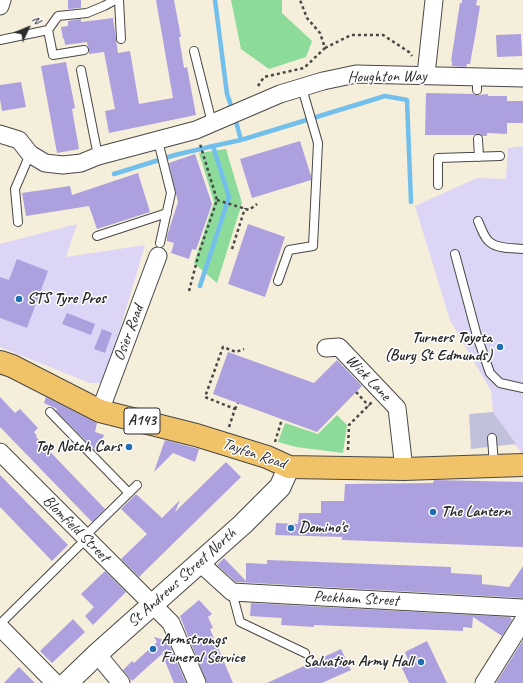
<!DOCTYPE html>
<style>
body{margin:0}
#map{position:relative;width:523px;height:683px;overflow:hidden;background:#f4eedb;font-family:Caveat,sans-serif}
canvas{display:block}
.north{position:absolute;left:8px;top:8px;width:40px;height:40px;-webkit-text-stroke:3px #fff;paint-order:stroke;rotate:46deg;font-size:11px;font-weight:700;line-height:16px;text-align:center;color:#2b2b2b}
.north::after{content:'';display:block;margin:auto;width:14px;height:18px;background:#2b2b2b;clip-path:polygon(50% 0,100% 100%,50% 72%,0 100%)}
</style>
<div id="map">
<canvas width="523" height="683"></canvas>
<div class="north">N</div>
</div>
<script>
const context = document.querySelector('canvas').getContext('2d');
context.lineJoin = 'round';
function fillPath(path, color) {
  context.fillStyle = color;
  context.fill(path, 'evenodd');
}
function strokePath(path, color, width, dash) {
  context.strokeStyle = color;
  context.lineWidth = width;
  context.lineCap = dash ? 'butt' : 'round';
  context.setLineDash(dash || []);
  context.stroke(path);
}
function drawText(font, color, halo, rows, align = 'center') {
  context.font = font + ' Caveat,sans-serif';
  context.lineWidth = 3;
  context.setLineDash([]);
  context.textBaseline = 'middle';
  context.strokeStyle = halo;
  context.fillStyle = color;
  for (const [text, x, y, turn = 0] of rows) {
    context.save();
    context.translate(x, y);
    context.rotate((+turn || 0) * Math.PI / 180);
    context.textAlign = isNaN(turn) ? turn : align;
    if (halo) context.strokeText(text, 0, 0);
    context.fillText(text, 0, 0);
    context.restore();
  }
}
const built = new Path2D(`
 M523,146v308h-1l-29,-42 -2,-21 -41,-71 -35,-114 62,-28 29,1 2,-31z
 M77,224l-11,33 79,-12 -41,138h-14l-90,-36v-103z`);
const industrial = new Path2D(`
 M493,412l23,32 -45,5 -2,-35z`);
const green = new Path2D(`
 M231,0h51v13l30,28 -6,16 -37,12 -28,-20z
 M226,149l16,54 -25,80 -23,-20 20,-61 -15,-49z
 M337,415l10,10 -4,28 -47,-6 -18,-5 7,-19 33,11z`);
const stream = new Path2D(`
 M215,0l12,94 6,17
 M241,140l144,-44 22,4 4,102
 M114,174l61,-19 38,-9
 M200,286l29,-89 -16,-51 28,-6 -6,-22`);
const building = new Path2D(`
 M68,0h13v8l-13,1z
 M156,0h18l7,37h-2l5,31 3,-1 9,48 -87,18 -4,-22 10,-2 -11,-57 -15,2 -2,-12 -22,3 -1,-7 -1,1 -2,-12 7,-1v-5l13,-2v3l32,-4 5,35 12,-2 9,53 34,-6z
 M462,0h15l-1,5 4,1 -4,25 -6,33h-3l-1,3 -14,-1v-5h-1l9,-58h2z
 M521,34l1,22 -25,1 -1,-22z
 M66,62l9,46 -3,1 7,40 -22,4 -16,-87z
 M21,82l5,25 -24,4 -2,-12v-14z
 M426,93l48,1 3,1 11,-1v2h19v5h16v22h-16v11l-20,-1v3h-5l-4,-2 -4,1h-49z
 M300,141l11,35v4l-59,18 -12,-39z
 M195,154l17,50 -16,46 -4,-1 -3,10 -18,-6 3,-10 -7,-2v-5l11,-34 -9,-39z
 M138,173l12,39 -53,17 -8,-23 -63,10 -4,-23 48,-7 2,9z
 M248,224l37,13 -20,60 -37,-13z
 M17,259l31,12 -21,57 -27,-10v-41l9,3z
 M67,313l28,11 -4,11 -29,-11z
 M102,329l10,4 -7,20 -11,-4z
 M228,352l86,31 23,-23 25,26 -45,46 -104,-38z
 M0,397l15,16 5,-4 18,19 -4,4 3,4 -1,1 69,72 -13,13 -92,-95z
 M46,397l51,26 -2,9 9,3 -6,16 -3,-1 -39,-39 1,-2 -13,-6z
 M165,440l34,9 -4,13 -22,-9 -19,19z
 M226,462l15,15 -102,100 -18,-18 26,-25 -26,-25 15,-15 26,24 18,-18 -5,12z
 M0,475l68,70 -16,16 -52,-54z
 M434,480l89,2v65l-181,-7v-3l-67,-2 1,-12 22,1 1,-11h22v-12h23l1,-17 88,-1z
 M224,558l22,23v-18l21,1v-4l184,7v6l31,2v9l27,3 14,-21v32l-287,-16 -19,-17z
 M105,571l21,21 -33,33 -8,-9 9,-9 -13,-13z
 M199,600l13,14 -4,3 5,11 -3,1 23,54h-26l-22,-54 -5,-13z
 M251,603l259,14 2,3 -10,16 -29,-19 -1,11 -9,-1v4l-149,-6v2l-33,-2 1,-7 -32,-2z
 M73,619l12,13 -33,31 -12,-12z
 M154,637l14,4 18,42h-12l-12,-29 -30,27 -9,-11 9,-9 2,2 23,-21z
 M523,640v43h-27z
 M427,641l20,42h-38l-9,-19 8,-4 -3,-8z
 M341,649l10,21 -18,8 -11,5h-55z
 M19,667l16,16h-31z`);
const path = new Path2D(`
 M325,48l26,-13h32l26,17 3,4
 M258,86l6,-9 40,-9 21,-20 -5,-15 -13,-15 -7,-18
 M217,200l32,10 8,-6
 M232,249l13,-41
 M189,291l10,-38 18,-53 -17,-56
 M356,392l13,14
 M235,409l3,-6
 M229,427l6,-18 -30,-12 18,-50 13,5 8,-3
 M275,442l7,-23
 M348,450l1,-25 23,-23`);
const service = new Path2D(`
 M119,0l2,39
 M0,40l48,-10
 M84,50l-31,5 -5,-25 10,-14 29,-3 17,-7 11,-6
 M194,51l18,72
 M81,70l17,86
 M477,77v13
 M478,139l1,18
 M158,141l13,52 -11,50
 M438,185v-27l62,-2
 M478,221c3,6 6,18 13,22 8,6 23,5 32,6
 M18,222l-3,-33 15,-35
 M97,236l70,-23
 M455,254l22,82 13,37 10,10 23,5
 M278,281l11,-31 24,-4 5,-103 -16,-55
 M50,412l79,81
 M492,438l2,27
 M84,537l53,-52
 M232,592l8,30 65,31
 M0,624l86,-85`);
const minor = new Path2D(`
 M0,6l2,-6
 M426,75l8,-75
 M0,134l19,6 11,14 15,9 18,2 18,-2 17,-7 98,-26 84,-36 43,-13 33,-7 167,4
 M326,348l13,-1 58,61 7,61
 M100,411l58,-155
 M0,452l171,171 26,60
 M199,562l33,30 291,16
 M0,627l55,56
 M97,654l24,29
 M484,683l39,-62`);
const tertiary = new Path2D(`
 M67,683l30,-29 146,-130 37,-37 9,-20`);
const primary = new Path2D(`
 M0,362l12,4 88,45 96,24 71,22 22,10 115,2 119,-4`);
const markers = [
 [19,299,4,"#1f6fb2"],
 [500,347,4,"#1f6fb2"],
 [129,447,4,"#1f6fb2"],
 [433,512,4,"#1f6fb2"],
 [291,528,4,"#1f6fb2"],
 [153,649,4,"#1f6fb2"],
 [421,662,4,"#1f6fb2"]
];
const shields = [
 [142,421,36]
];
const shieldNames = [
 ["A143",142,421]
];
const streetNames = [
 ["Houghton Way",387,77,-1],
 ["Osier Road",129,333,-69],
 ["Wick Lane",368,378,46],
 ["Tayfen Road",254,454,19],
 ["Blomfield Street",76,529,45],
 ["St Andrews Street North",182,578,-42],
 ["Peckham Street",356,599,3]
];
const poiNames = [
 ["STS Tyre Pros",27,299],
 ["Turners Toyota",492,338,"right"],
 ["(Bury St Edmunds)",492,356,"right"],
 ["Top Notch Cars",121,447,"right"],
 ["The Lantern",441,512],
 ["Domino's",299,528],
 ["Armstrongs",161,640],
 ["Funeral Service",161,658],
 ["Salvation Army Hall",413,662,"right"]
];
fillPath(built, '#dcd5f6');
fillPath(industrial, '#c2c1dc');
fillPath(green, '#8cdb9a');
strokePath(stream, '#72bfec', 4.5);
fillPath(building, '#ada0de');
strokePath(service, '#494845', 10);
strokePath(minor, '#494845', 19);
strokePath(tertiary, '#494845', 23);
strokePath(primary, '#494845', 24);
strokePath(path, '#494845', 2.5, [3, 3]);
strokePath(service, '#fff', 8);
strokePath(minor, '#fff', 17);
strokePath(tertiary, '#fff', 21);
strokePath(primary, '#f1c369', 22);
for (const [x, y, r, color] of markers) {
  const dot = new Path2D();
  dot.arc(x, y, r, 0, 2 * Math.PI);
  context.fillStyle = color;
  context.fill(dot);
  strokePath(dot, '#fff', 1.5);
}
for (const [x, y, w] of shields) {
  const box = new Path2D();
  box.roundRect(x - w / 2, y - 13, w, 26, 3);
  context.fillStyle = '#fff';
  context.fill(box);
  strokePath(box, '#2b2b2b', 1);
}
drawText('bold 15px', '#2b2b2b', null, shieldNames);
drawText('16px', '#2b2b2b', '#fff', streetNames);
drawText('bold 16px', '#2b2b2b', '#fff', poiNames, 'left');
</script>
